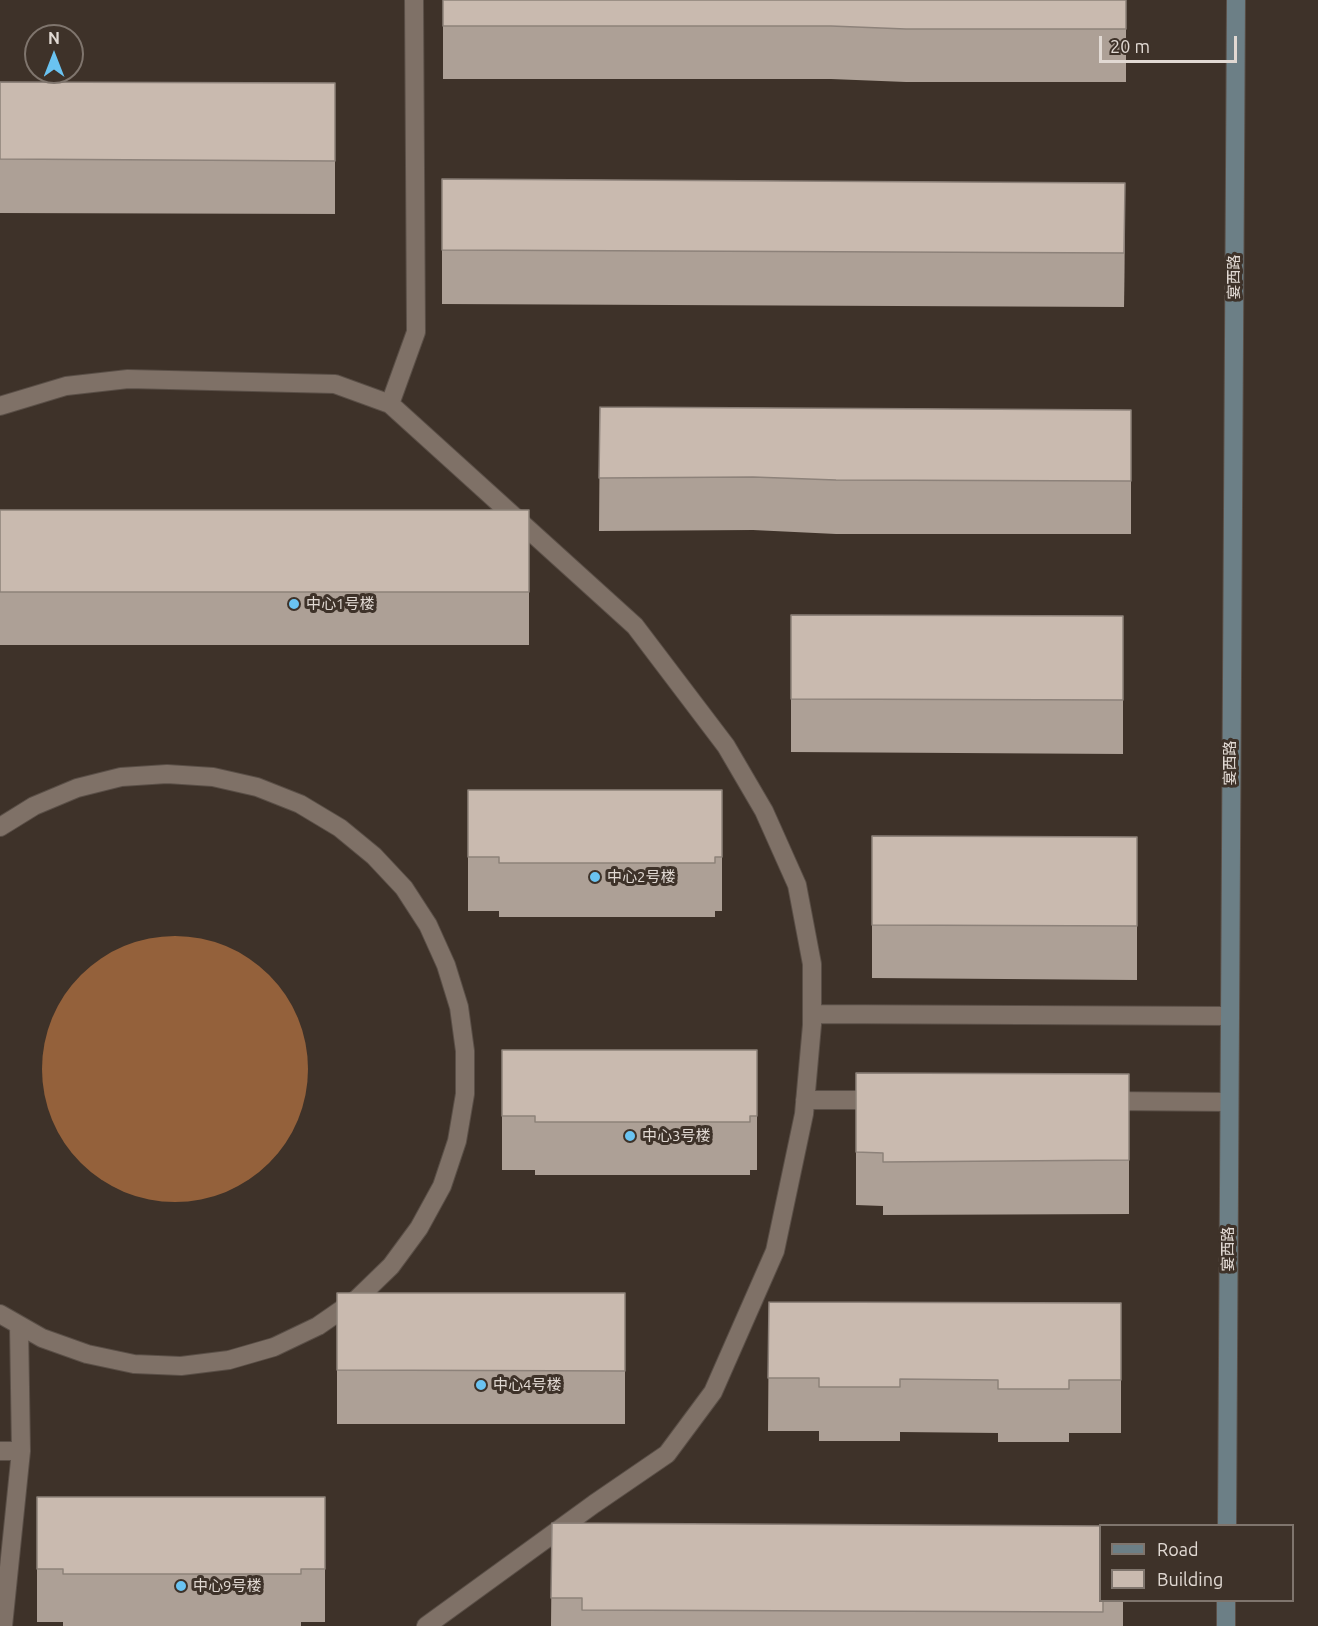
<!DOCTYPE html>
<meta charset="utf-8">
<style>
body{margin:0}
#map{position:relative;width:1318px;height:1626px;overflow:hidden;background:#3e3229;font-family:Ubuntu,sans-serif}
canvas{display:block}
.legend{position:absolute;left:1099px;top:1524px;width:195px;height:78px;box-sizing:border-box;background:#3e3229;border:2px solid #7f756d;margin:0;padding:8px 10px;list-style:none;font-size:18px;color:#e1d9d3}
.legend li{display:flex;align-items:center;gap:12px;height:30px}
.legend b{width:30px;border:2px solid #7f756d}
.north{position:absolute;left:24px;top:24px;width:60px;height:60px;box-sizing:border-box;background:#3e3229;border:2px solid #7f756d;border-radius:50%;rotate:0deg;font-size:16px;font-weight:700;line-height:24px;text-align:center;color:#e1d9d3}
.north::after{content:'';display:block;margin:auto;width:21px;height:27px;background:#6ac3f1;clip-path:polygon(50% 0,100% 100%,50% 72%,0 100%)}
.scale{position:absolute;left:1099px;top:36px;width:138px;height:27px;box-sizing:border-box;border:3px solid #e1d9d3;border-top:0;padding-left:8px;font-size:18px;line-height:21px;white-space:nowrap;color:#e1d9d3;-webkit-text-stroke:4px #3e3229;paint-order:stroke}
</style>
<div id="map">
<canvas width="1318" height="1626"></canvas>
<ul class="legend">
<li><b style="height:8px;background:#6c7f86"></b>Road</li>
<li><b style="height:16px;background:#c9baaf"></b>Building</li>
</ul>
<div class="north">N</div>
<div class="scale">20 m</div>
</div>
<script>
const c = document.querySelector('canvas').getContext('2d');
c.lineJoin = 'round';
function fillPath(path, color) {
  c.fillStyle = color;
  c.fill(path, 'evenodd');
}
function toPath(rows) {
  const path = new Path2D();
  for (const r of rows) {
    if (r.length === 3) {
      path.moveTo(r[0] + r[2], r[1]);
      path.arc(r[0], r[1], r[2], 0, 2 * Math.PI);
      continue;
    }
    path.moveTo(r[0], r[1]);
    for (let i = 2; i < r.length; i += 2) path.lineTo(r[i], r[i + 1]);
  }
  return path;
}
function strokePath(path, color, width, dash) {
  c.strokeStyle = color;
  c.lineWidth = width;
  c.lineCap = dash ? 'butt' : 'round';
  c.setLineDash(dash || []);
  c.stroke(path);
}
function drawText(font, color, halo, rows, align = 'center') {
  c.font = font + ' Ubuntu,"Noto Sans SC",sans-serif';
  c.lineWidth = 6;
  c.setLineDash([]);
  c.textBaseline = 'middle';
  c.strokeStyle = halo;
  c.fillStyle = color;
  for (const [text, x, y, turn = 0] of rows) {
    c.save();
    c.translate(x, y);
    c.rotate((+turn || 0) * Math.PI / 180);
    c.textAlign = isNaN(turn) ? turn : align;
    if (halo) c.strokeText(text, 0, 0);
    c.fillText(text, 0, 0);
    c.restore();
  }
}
const water = toPath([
 [175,1069,133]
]);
const lane = toPath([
 [390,404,416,332,414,0],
 [0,406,66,386,128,379,335,384,390,404,635,626,726,746,764,811,797,885,812,964,812,1025,804,1114,775,1251,713,1392,667,1454,594,1504,426,1626],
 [0,827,34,806,77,788,121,777,167,774,213,777,257,787,300,804,340,828,374,856,404,888,428,925,446,965,459,1007,465,1051,465,1094,457,1141,442,1186,419,1228,391,1266,357,1299,318,1326,274,1347,229,1360,181,1366,134,1364,87,1354,42,1338,0,1314],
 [812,1014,1229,1016],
 [805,1100,878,1100],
 [1107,1101,1229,1102],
 [0,1451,21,1451],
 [3,1626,21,1451,19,1325]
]);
const secondary = toPath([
 [1227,1526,1236,0],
 [1226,1626,1226,1600]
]);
const wall = toPath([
 [443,0,1126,0,1126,82,906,82,831,79,443,79],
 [0,82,335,83,335,214,0,213],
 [442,179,1125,183,1124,307,442,304],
 [600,407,1131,410,1131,534,836,534,753,530,599,531],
 [0,510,529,510,529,645,0,645],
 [791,615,1123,616,1123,754,791,752],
 [468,790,722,790,722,911,715,911,715,917,499,917,499,911,468,911],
 [872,836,1137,837,1137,980,872,978],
 [502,1050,757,1050,757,1170,750,1170,750,1175,535,1175,535,1170,502,1170],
 [856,1073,1129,1074,1129,1214,883,1215,883,1206,856,1205],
 [337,1293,625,1293,625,1424,337,1424],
 [769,1302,1121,1303,1121,1433,1069,1433,1069,1442,998,1442,998,1433,900,1432,900,1441,819,1441,819,1431,768,1431],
 [37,1497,325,1497,325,1622,301,1622,301,1626,63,1626,63,1622,37,1622],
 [552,1523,1101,1600,1123,1600,1123,1626,551,1626]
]);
const shadedWall = toPath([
 [1125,183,1125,236,1124,307,1124,253]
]);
const building = toPath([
 [443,0,1126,0,1126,29,906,29,831,26,443,26,443,0],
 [0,82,335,83,335,161,0,159,0,82],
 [442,179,1125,183,1124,253,442,250,442,179],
 [600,407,1131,410,1131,481,836,480,753,477,599,478,600,407],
 [0,510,529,510,529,592,0,592,0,510],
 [791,615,1123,616,1123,700,791,699,791,615],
 [468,790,722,790,722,857,715,857,715,863,499,863,499,857,468,857,468,790],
 [872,836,1137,837,1137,926,872,925,872,836],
 [502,1050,757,1050,757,1116,750,1116,750,1122,535,1122,535,1116,502,1116,502,1050],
 [856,1073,1129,1074,1129,1160,883,1162,883,1153,856,1152,856,1073],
 [337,1293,625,1293,625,1371,337,1370,337,1293],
 [769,1302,1121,1303,1121,1380,1069,1380,1069,1389,998,1389,998,1380,900,1379,900,1387,819,1387,819,1378,768,1378,769,1302],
 [37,1497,325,1497,325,1569,301,1569,301,1574,63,1574,63,1569,37,1569,37,1497],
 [552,1523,1101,1526,1101,1600,1103,1600,1103,1612,582,1610,582,1598,551,1598,552,1523]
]);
const markers = [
 [294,604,6,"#6ac3f1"],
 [595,877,6,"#6ac3f1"],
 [630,1136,6,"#6ac3f1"],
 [481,1385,6,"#6ac3f1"],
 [181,1586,6,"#6ac3f1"]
];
const streetNames = [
 ["宴西路",1234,277,-90],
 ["宴西路",1230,763,-90],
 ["宴西路",1228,1249,-90]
];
const poiNames = [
 ["中心1号楼",306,604],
 ["中心2号楼",607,877],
 ["中心3号楼",642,1136],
 ["中心4号楼",493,1385],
 ["中心9号楼",193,1586]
];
fillPath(water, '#94613b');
strokePath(lane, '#5a4f47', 20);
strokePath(secondary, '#5a4f47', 20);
strokePath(lane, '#7f7167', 18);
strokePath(secondary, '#6c7f86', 18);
fillPath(wall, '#ada096');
fillPath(shadedWall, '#8d827a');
fillPath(building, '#c9baaf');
strokePath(building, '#8d827a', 1.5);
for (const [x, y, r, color] of markers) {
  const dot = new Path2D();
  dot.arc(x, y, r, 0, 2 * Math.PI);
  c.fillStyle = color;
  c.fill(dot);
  strokePath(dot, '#3e3229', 2);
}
drawText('15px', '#e1d9d3', '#3e3229', streetNames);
drawText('15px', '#e1d9d3', '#3e3229', poiNames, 'left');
</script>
